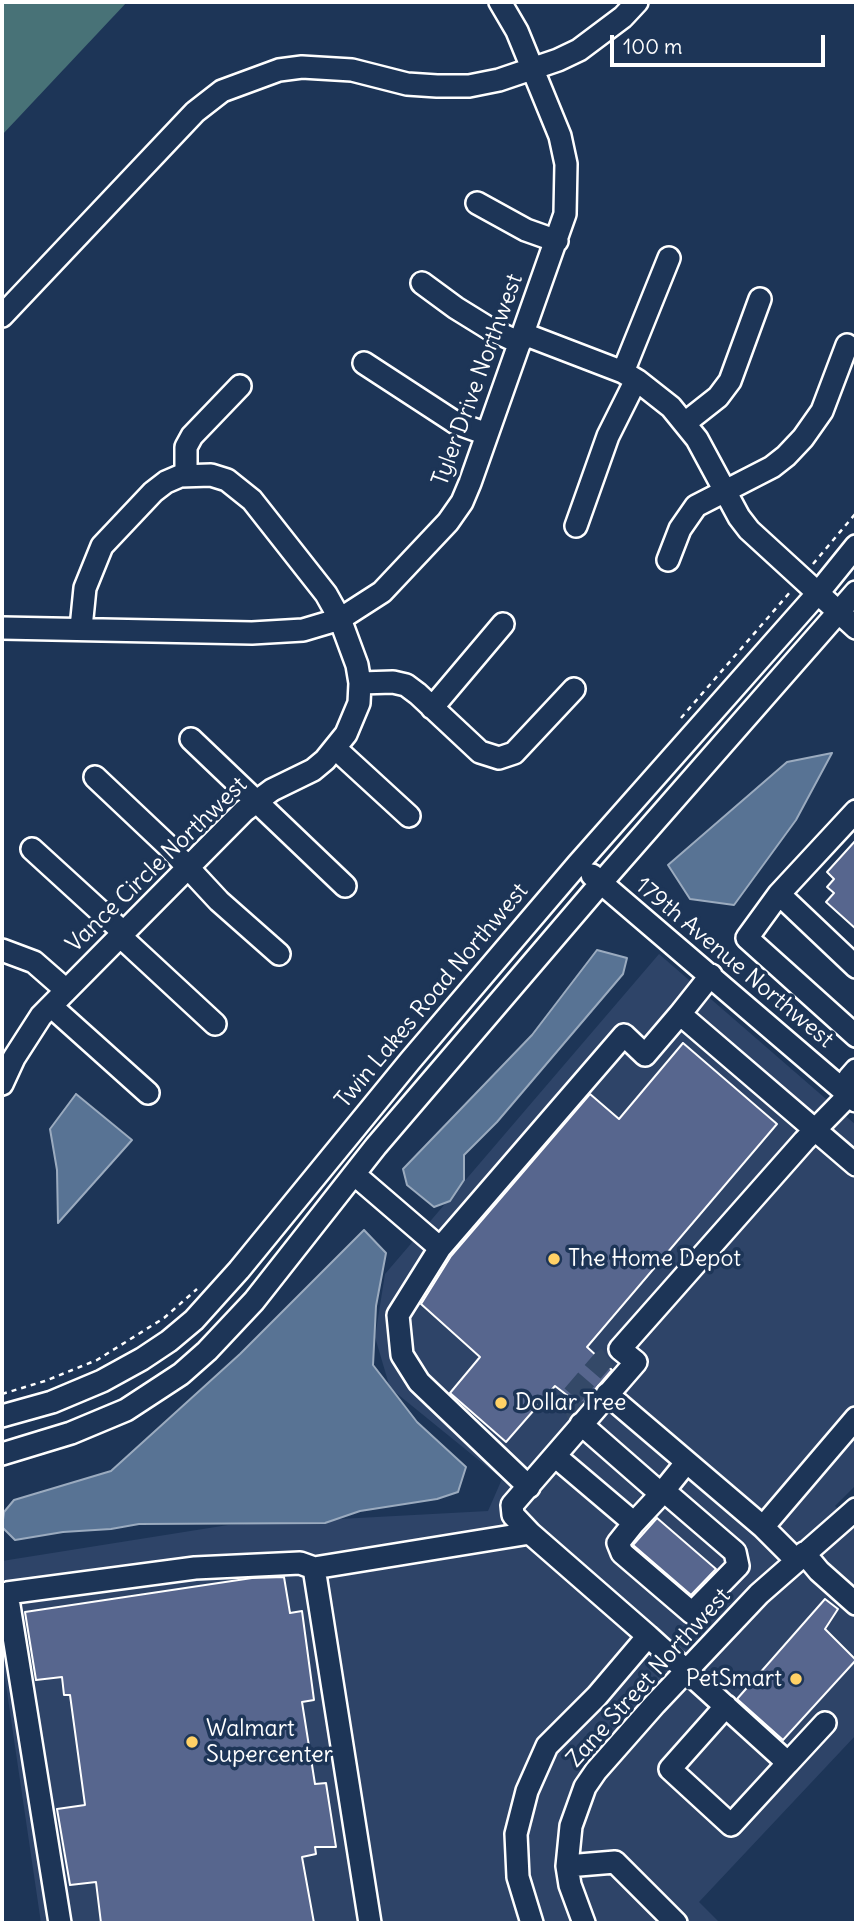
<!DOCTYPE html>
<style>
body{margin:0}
#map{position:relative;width:858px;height:1925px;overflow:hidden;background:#1d3557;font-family:Delius,sans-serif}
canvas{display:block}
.frame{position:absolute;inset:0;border:4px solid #fff;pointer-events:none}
.scale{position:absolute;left:610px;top:35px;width:215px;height:32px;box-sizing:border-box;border:4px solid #fff;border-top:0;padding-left:9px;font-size:21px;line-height:24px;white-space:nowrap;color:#fff;-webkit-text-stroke:5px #1d3557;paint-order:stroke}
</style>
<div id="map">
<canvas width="858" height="1925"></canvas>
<div class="frame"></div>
<div class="scale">100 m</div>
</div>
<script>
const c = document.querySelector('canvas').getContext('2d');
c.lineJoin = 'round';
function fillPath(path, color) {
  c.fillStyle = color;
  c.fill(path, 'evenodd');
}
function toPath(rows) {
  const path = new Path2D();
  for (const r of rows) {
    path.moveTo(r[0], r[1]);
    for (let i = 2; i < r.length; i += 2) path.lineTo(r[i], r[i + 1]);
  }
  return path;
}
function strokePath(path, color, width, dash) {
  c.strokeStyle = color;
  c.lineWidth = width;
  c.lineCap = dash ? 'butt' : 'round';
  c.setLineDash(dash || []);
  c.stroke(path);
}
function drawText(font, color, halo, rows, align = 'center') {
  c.font = font + ' Delius,sans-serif';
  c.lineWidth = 7;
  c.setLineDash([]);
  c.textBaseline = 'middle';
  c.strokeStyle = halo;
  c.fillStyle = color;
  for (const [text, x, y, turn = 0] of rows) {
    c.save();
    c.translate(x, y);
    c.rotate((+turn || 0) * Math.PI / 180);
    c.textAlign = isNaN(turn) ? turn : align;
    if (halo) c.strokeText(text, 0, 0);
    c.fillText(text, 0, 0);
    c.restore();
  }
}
const built = toPath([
 [659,954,856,1125,856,1485,835,1506,856,1527,856,1735,699,1902,720,1923,41,1923,2,1658,2,1561,228,1525,488,1511,502,1479,390,1388,375,1337,385,1274]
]);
const green = toPath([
 [2,2,127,2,2,135]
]);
const water = toPath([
 [832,753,796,820,734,905,690,899,668,865,787,762,832,753],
 [597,950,627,958,623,974,497,1122,464,1155,464,1180,450,1201,434,1207,407,1185,403,1169,532,1035,597,950],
 [76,1094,132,1140,58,1223,57,1170,50,1129,76,1094],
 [364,1230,386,1253,376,1306,373,1365,417,1422,466,1467,458,1492,437,1499,360,1511,325,1523,139,1524,111,1529,63,1532,15,1540,2,1527,4,1512,14,1500,111,1471,240,1354,364,1230]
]);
const building = toPath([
 [856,840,856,929,826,902,834,893,827,887,834,879,827,872,856,840],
 [683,1043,777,1124,587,1347,612,1370,581,1406,555,1386,506,1442,450,1393,480,1357,421,1304,451,1256,590,1094,619,1119,683,1043],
 [657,1518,716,1569,691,1595,633,1545,657,1518],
 [284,1577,290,1613,302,1611,314,1700,302,1702,315,1784,326,1783,336,1847,315,1847,316,1854,302,1857,314,1923,101,1923,96,1882,70,1885,57,1809,85,1805,70,1695,64,1695,62,1677,36,1680,25,1612,252,1578,284,1577],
 [825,1599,838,1609,825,1629,856,1660,783,1740,737,1699,825,1599]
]);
const minorTunnel = toPath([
 [581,1424,571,1397,602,1361,620,1349]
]);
const path = toPath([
 [813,564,856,513],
 [681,718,791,591],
 [2,1394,45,1381,97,1360,164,1318,197,1289]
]);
const minor = toPath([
 [477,203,526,230,557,241],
 [422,283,456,308,490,329,520,343],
 [2,316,195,112,222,91,279,70,302,67,352,70,407,84,437,86,469,86,499,80,558,60,579,50,623,17,637,2],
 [524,334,623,372,638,381,671,407,697,439,739,517,749,530,856,628],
 [364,363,456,423,487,434],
 [623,372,669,258],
 [685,423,718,397,730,381,760,299],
 [186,475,186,447,192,436,240,386],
 [576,526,608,436,636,380],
 [668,560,680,529,696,506,772,467,786,456,803,438,822,411,847,345],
 [2,628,252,633,303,630,340,619,382,592,448,522,462,502,470,483,565,214,566,164,560,136,517,31,500,2],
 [360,683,393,682,406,685,418,694,480,752,499,758,514,753,574,689],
 [432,708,503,624],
 [191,739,345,886],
 [336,749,409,816],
 [95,777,167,845,219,901,279,954],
 [32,849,124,933],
 [592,875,856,1101],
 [779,894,856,811],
 [120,936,215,1024],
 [2,950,34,962,66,990],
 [856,967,779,894,747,938,856,1036],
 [51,1006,148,1093],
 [680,1014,711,975],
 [2,1084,14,1058,41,1016,244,811,272,790,313,770,325,760,346,734,359,703,360,683,357,665,340,619,326,594,252,500,227,480,211,475,180,476,166,482,153,492,102,546,85,588,81,628],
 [849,1095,849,1078,856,1070],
 [354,1174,440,1248],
 [607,1394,763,1527,796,1560],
 [2,1416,52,1402,102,1381,142,1359,169,1341,194,1320,239,1270,410,1061,578,864,818,593,856,546],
 [581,1424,661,1494,686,1463],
 [2,1454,71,1433,126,1410,181,1374,207,1351,254,1301,376,1146,601,883,856,592],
 [555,1456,634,1523,661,1494],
 [529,1487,419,1382,402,1355,398,1315,440,1248,624,1035,645,1055,680,1014,856,1165],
 [634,1523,618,1543,622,1553,692,1613,738,1566,735,1552,663,1490],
 [763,1527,856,1418],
 [530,1533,648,1636,597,1696,547,1746,527,1791,516,1834,518,1877,532,1923],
 [804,1553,819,1571,856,1604],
 [314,1568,370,1923],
 [648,1636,788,1763,731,1825,670,1769,726,1706],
 [788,1763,825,1723],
 [567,1866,615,1862,676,1923],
 [60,1923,7,1593,195,1568,300,1563,314,1568,530,1533,513,1515,512,1505,636,1362,620,1349,804,1141,849,1095,856,1094],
 [584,1923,570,1885,567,1866,571,1826,585,1787,596,1771,655,1704,759,1594,856,1509]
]);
const markers = [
 [554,1259,7,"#ffd166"],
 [501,1403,7,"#ffd166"],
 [796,1679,7,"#ffd166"],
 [192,1742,7,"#ffd166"]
];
const streetNames = [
 ["Tyler Drive Northwest",478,380,-70],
 ["Vance Circle Northwest",157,865,-44],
 ["179th Avenue Northwest",734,963,40],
 ["Twin Lakes Road Northwest",432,996,-50],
 ["Zane Street Northwest",649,1678,-48]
];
const poiNames = [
 ["The Home Depot",568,1259],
 ["Dollar Tree",515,1403],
 ["PetSmart",782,1679,"right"],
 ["Walmart",206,1729],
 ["Supercenter",206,1755]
];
fillPath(built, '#2e4468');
fillPath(green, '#487277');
fillPath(water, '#587394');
strokePath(water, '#9babbf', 2);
fillPath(building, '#57668e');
strokePath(building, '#fff', 2);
strokePath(minorTunnel, '#344968', 21, [21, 10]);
strokePath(minor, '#fff', 26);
strokePath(path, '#fff', 2.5, [5, 5]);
strokePath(minor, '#1d3557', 21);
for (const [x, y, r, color] of markers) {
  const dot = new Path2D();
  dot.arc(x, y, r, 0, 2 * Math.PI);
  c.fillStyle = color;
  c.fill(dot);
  strokePath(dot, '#1d3557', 2.5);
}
drawText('23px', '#fff', '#1d3557', streetNames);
drawText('23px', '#fff', '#1d3557', poiNames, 'left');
</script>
